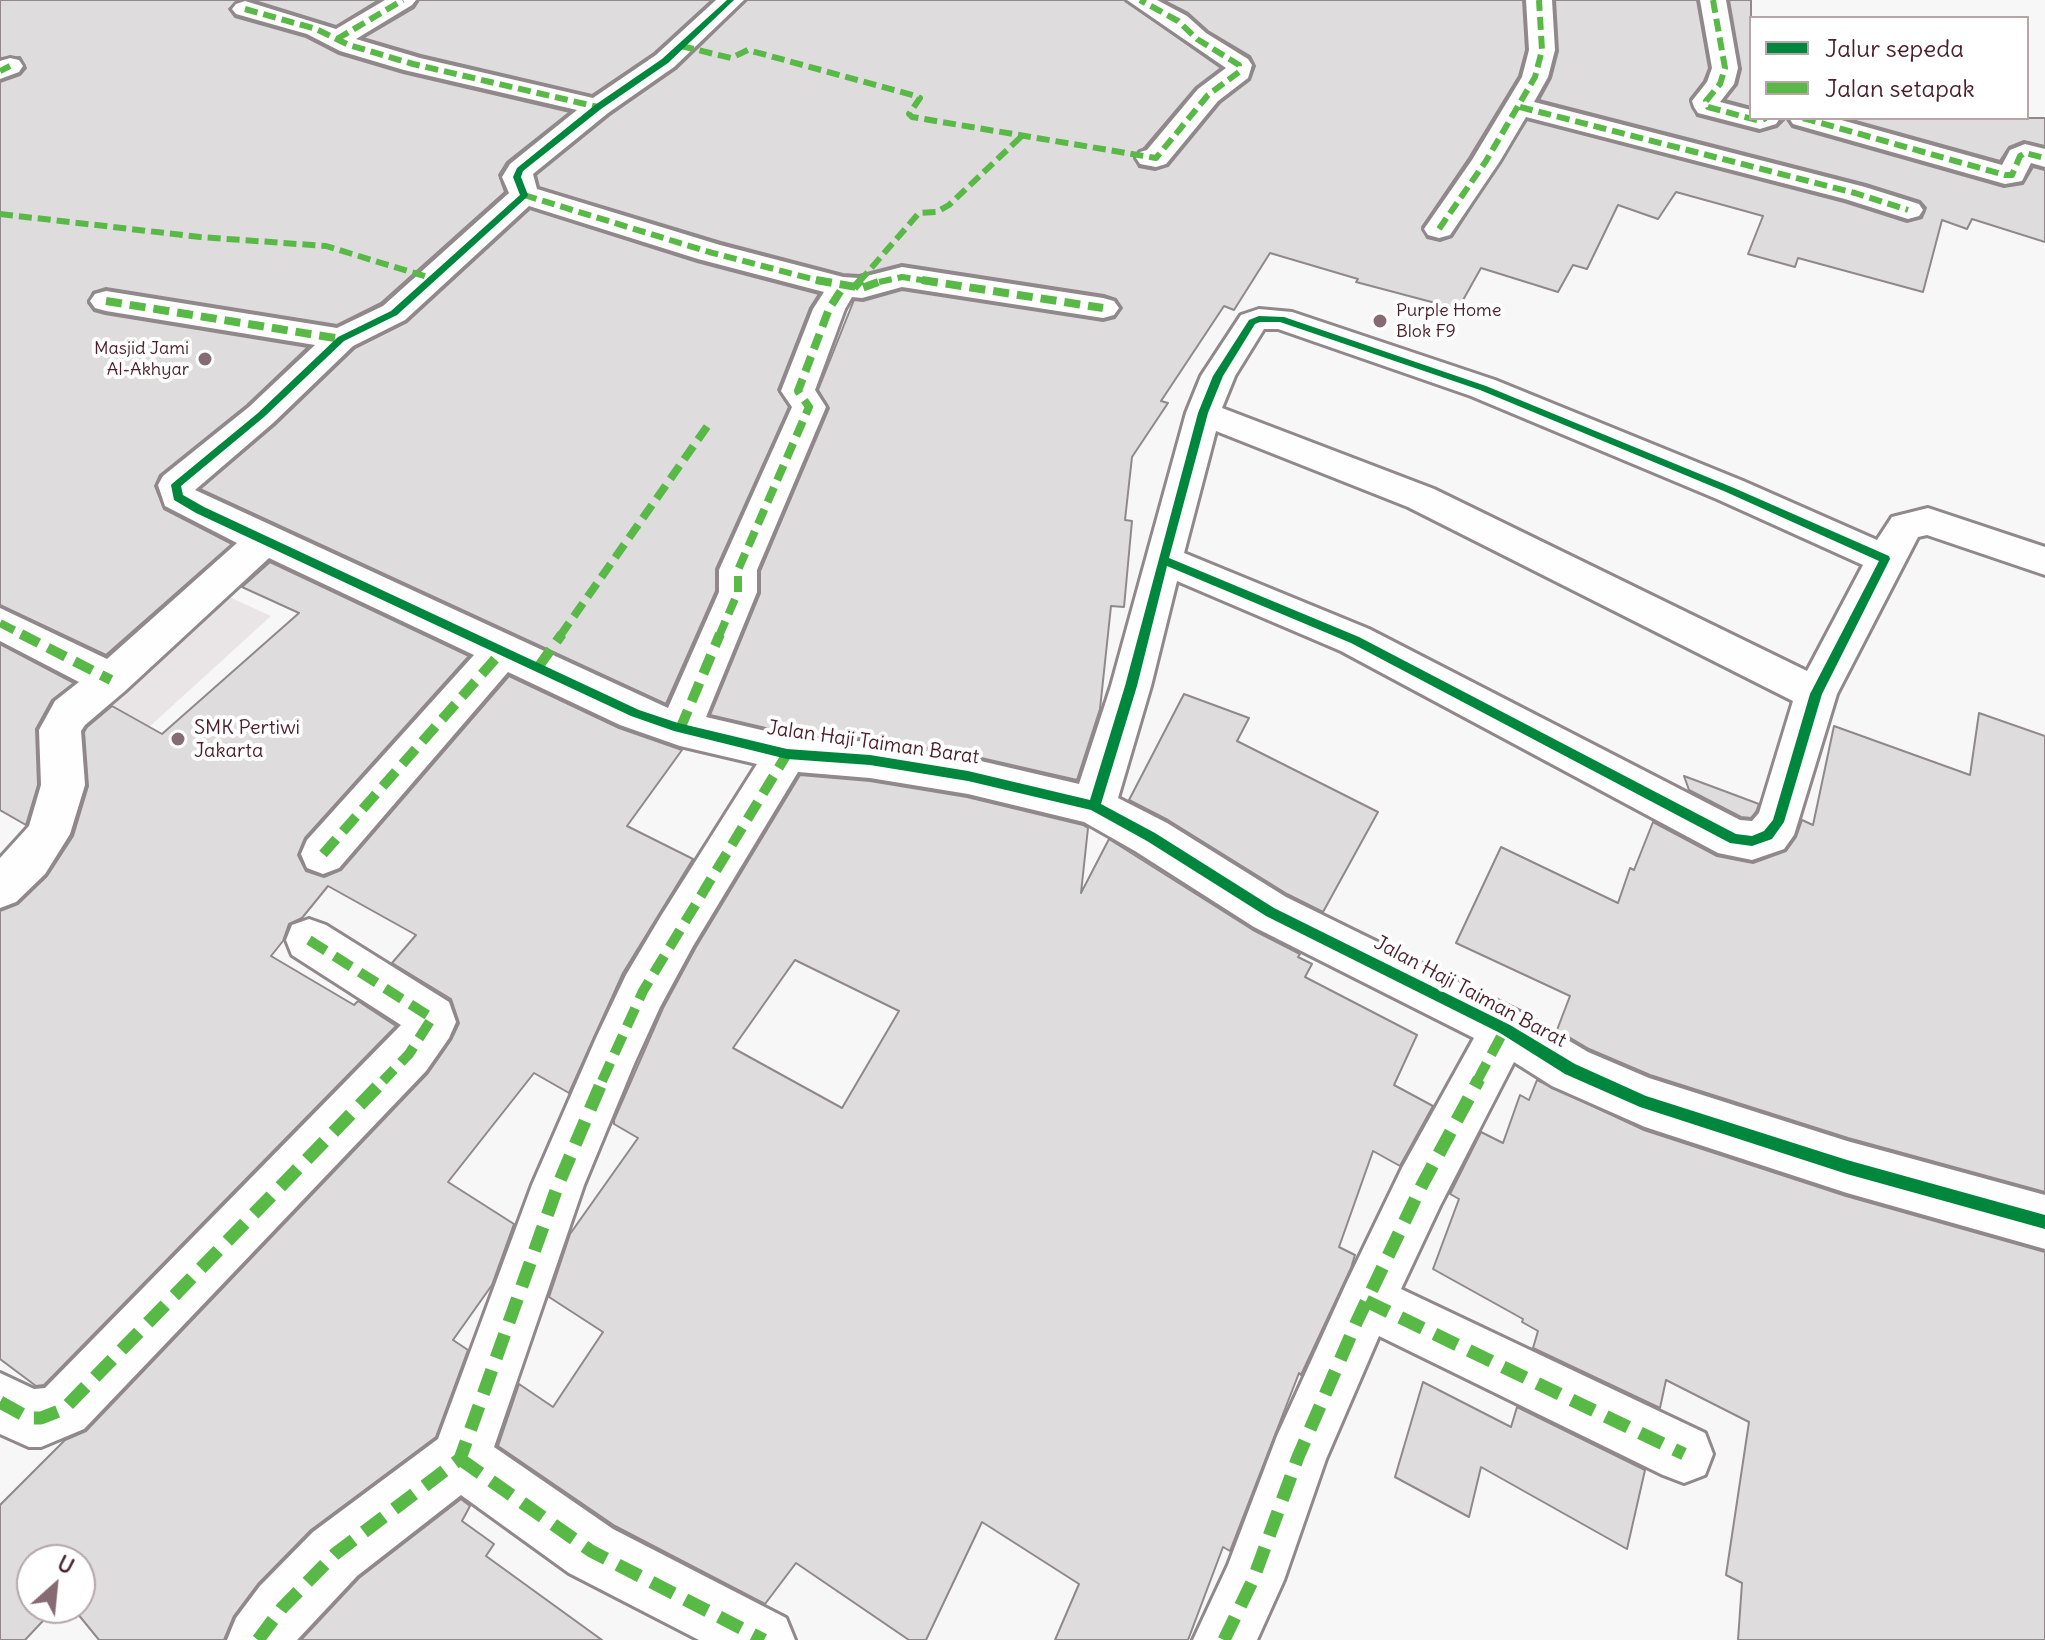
<!DOCTYPE html>
<style>
body{margin:0}
#map{position:relative;width:2045px;height:1640px;overflow:hidden;background:#f7f7f7;font-family:Delius,sans-serif}
canvas{display:block}
.legend{position:absolute;left:1749px;top:16px;width:280px;height:104px;box-sizing:border-box;background:#fff;border:2px solid #b7a5aa;margin:0;padding:10px 14px;list-style:none;font-size:24px;color:#4a1f2b}
.legend li{display:flex;align-items:center;gap:16px;height:40px}
.legend b{width:40px;border:2px solid #b7a5aa}
.north{position:absolute;left:16px;top:1544px;width:80px;height:80px;box-sizing:border-box;background:#fff;border:2px solid #b7a5aa;border-radius:50%;rotate:27deg;font-size:22px;font-weight:700;line-height:32px;text-align:center;color:#4a1f2b}
.north::after{content:'';display:block;margin:auto;width:28px;height:36px;background:#876b72;clip-path:polygon(50% 0,100% 100%,50% 72%,0 100%)}
</style>
<div id="map">
<canvas width="2045" height="1640"></canvas>
<ul class="legend">
<li><b style="height:10px;background:#00873e"></b>Jalur sepeda</li>
<li><b style="height:10px;background:#58b947"></b>Jalan setapak</li>
</ul>
<div class="north">U</div>
</div>
<script>
const c = document.querySelector('canvas').getContext('2d');
c.lineJoin = 'round';
function fillPath(path, color) {
  c.fillStyle = color;
  c.fill(path, 'evenodd');
}
function toPath(rows) {
  const path = new Path2D();
  for (const r of rows) {
    path.moveTo(r[0], r[1]);
    for (let i = 2; i < r.length; i += 2) path.lineTo(r[i], r[i + 1]);
  }
  return path;
}
function strokePath(path, color, width, dash) {
  c.strokeStyle = color;
  c.lineWidth = width;
  c.lineCap = dash ? 'butt' : 'round';
  c.setLineDash(dash || []);
  c.stroke(path);
}
function drawText(font, color, halo, rows, align = 'center') {
  c.font = font + ' Delius,sans-serif';
  c.lineWidth = 8;
  c.setLineDash([]);
  c.textBaseline = 'middle';
  c.strokeStyle = halo;
  c.fillStyle = color;
  for (const [text, x, y, turn = 0] of rows) {
    c.save();
    c.translate(x, y);
    c.rotate((+turn || 0) * Math.PI / 180);
    c.textAlign = isNaN(turn) ? turn : align;
    if (halo) c.strokeText(text, 0, 0);
    c.fillText(text, 0, 0);
    c.restore();
  }
}
const green = toPath([
 [225,595,271,616,137,738,90,715]
]);
const building = toPath([
 [0,0,239,0,229,9,235,17,306,37,339,54,403,73,570,112,507,162,499,175,505,192,381,303,337,325,106,288,93,292,88,303,94,311,105,314,308,347,247,405,160,475,155,486,164,509,232,544,106,655,0,605,0,82,20,75,26,68,20,57,0,58,0,0],
 [252,0,379,0,336,26,252,0],
 [419,0,712,0,654,53,592,95,421,55,363,38,414,8,419,0],
 [747,0,1124,0,1221,68,1196,87,1145,147,1134,156,1139,167,1155,170,1168,166,1220,103,1250,80,1255,66,1250,56,1208,31,1188,13,1163,0,1523,0,1526,50,1519,76,1469,158,1422,227,1427,238,1440,241,1452,237,1527,120,1844,202,1907,222,1922,218,1926,208,1920,201,1866,184,1539,100,1551,78,1558,51,1555,0,1697,0,1709,68,1704,81,1690,99,1697,116,1759,132,1777,127,1786,118,1792,127,2004,187,2023,184,2033,167,2045,170,2045,242,1972,219,1967,229,1942,220,1923,292,1798,258,1795,267,1748,254,1763,216,1676,192,1658,219,1618,205,1587,269,1573,265,1558,292,1481,268,1458,309,1356,282,1358,279,1270,253,1234,310,1224,306,1161,401,1168,403,1132,457,1125,520,1132,521,1124,607,1111,606,1100,709,1077,780,968,755,870,739,787,733,710,715,760,593,760,571,829,408,818,390,854,300,863,301,902,290,1103,321,1115,318,1122,308,1116,299,1104,295,902,264,859,275,843,274,721,242,539,187,536,175,610,115,676,69,747,0],
 [1729,0,1751,0,1751,107,1725,100,1737,85,1741,69,1729,0],
 [1845,118,2045,118,2045,146,2024,141,2009,147,2000,161,1845,118],
 [530,209,697,262,819,294,810,308,778,390,789,407,716,569,716,591,666,704,200,489,275,425,355,348,407,322,530,209],
 [270,562,469,656,305,838,298,855,306,871,324,877,341,870,509,676,619,728,682,750,627,826,693,859,623,973,569,1093,534,1073,448,1182,514,1224,492,1285,453,1340,468,1350,436,1437,311,1530,258,1584,234,1616,224,1640,99,1640,73,1608,80,1608,80,1560,32,1560,32,1608,55,1608,25,1640,0,1640,0,1505,65,1440,86,1431,428,1073,451,1040,459,1023,451,999,392,963,416,935,328,886,302,918,289,924,283,941,271,956,354,1005,358,1001,396,1026,44,1385,36,1386,0,1359,0,911,18,904,47,876,73,836,88,786,84,732,87,727,112,706,162,734,299,613,242,587,270,562],
 [0,644,74,683,52,700,36,729,38,785,26,825,0,810,0,644],
 [1184,694,1249,718,1237,741,1378,812,1323,912,1287,894,1168,820,1129,800,1184,694],
 [1979,713,2045,736,2045,1192,1848,1138,1650,1075,1589,1049,1557,1030,1570,996,1456,943,1501,847,1618,903,1630,868,1634,870,1653,822,1717,856,1753,863,1786,851,1796,837,1802,820,1813,825,1834,726,1970,775,1979,713],
 [800,775,870,781,967,797,1083,825,1088,828,1081,893,1109,839,1253,930,1300,954,1298,957,1312,964,1305,977,1417,1035,1394,1085,1433,1106,1400,1166,1373,1151,1339,1247,1355,1255,1351,1268,1301,1375,1299,1373,1230,1551,1223,1547,1188,1640,1055,1640,1079,1584,982,1522,926,1640,909,1640,796,1563,765,1604,615,1526,498,1446,519,1384,553,1407,603,1332,549,1297,570,1234,638,1138,614,1124,614,1120,663,1008,696,947,800,775],
 [795,960,899,1011,842,1108,733,1048,795,960],
 [1684,776,1759,804,1756,812,1751,818,1741,817,1689,790,1684,776],
 [1537,1080,1644,1130,1846,1196,2045,1252,2045,1640,1738,1640,1742,1583,1726,1575,1749,1422,1666,1380,1660,1408,1533,1348,1538,1331,1522,1322,1523,1319,1433,1269,1459,1199,1450,1194,1481,1132,1503,1143,1520,1095,1529,1100,1537,1080],
 [1423,1382,1511,1427,1517,1407,1645,1470,1627,1549,1481,1467,1469,1517,1395,1477,1423,1382],
 [461,1499,470,1506,462,1521,494,1544,486,1556,602,1640,301,1640,359,1578,461,1499]
]);
const minor = toPath([
 [385,0,416,0,412,5,356,39,420,58,593,98,656,55,716,0,744,0,674,67,608,113,533,174,537,189,720,245,843,277,859,278,902,267,1103,298,1114,301,1119,308,1114,315,1103,318,902,287,862,298,852,297,845,309,815,390,826,407,757,570,757,592,706,717,787,736,870,742,968,758,1079,784,1111,686,1186,413,1201,376,1241,315,1259,309,1292,312,1495,380,1743,481,1877,540,1892,517,1928,508,2045,547,2045,575,1927,535,1918,537,1837,694,1794,835,1784,849,1752,860,1718,853,1341,651,1177,581,1151,686,1118,798,1167,823,1286,897,1522,1013,1588,1052,1649,1078,1847,1141,2045,1195,2045,1249,1847,1193,1645,1127,1552,1086,1514,1062,1440,1206,1401,1289,1705,1433,1713,1454,1705,1475,1684,1483,1663,1475,1379,1336,1326,1459,1284,1580,1257,1640,1193,1640,1228,1565,1277,1436,1347,1282,1402,1168,1474,1038,1254,927,1135,851,1084,822,968,794,870,778,798,772,693,946,660,1007,634,1064,584,1185,494,1447,613,1529,786,1618,795,1640,699,1640,569,1573,461,1495,357,1576,297,1640,227,1640,236,1618,260,1586,313,1532,438,1439,532,1185,596,1038,626,975,661,916,757,764,680,746,620,725,508,672,339,868,323,874,307,868,301,854,307,840,474,655,269,558,125,691,85,725,81,731,85,785,70,834,45,874,16,902,0,908,0,858,29,826,41,785,39,730,55,701,79,682,0,641,0,608,107,659,237,543,165,506,158,485,163,476,249,407,315,345,106,311,95,308,90,301,95,294,106,291,337,328,383,306,509,193,502,177,510,164,577,110,404,70,340,51,307,34,236,14,232,9,236,4,245,1,336,29,385,0],
 [529,206,698,259,824,292,813,309,781,391,792,407,719,570,719,592,668,708,195,490,273,423,353,346,405,320,529,206],
 [1264,329,1278,329,1471,396,1717,499,1863,565,1807,671,1434,489,1222,408,1235,376,1264,329],
 [1216,431,1408,507,1793,701,1759,813,1752,821,1740,820,1369,629,1184,553,1216,431],
 [1127,0,1157,0,1187,16,1206,33,1248,59,1252,65,1248,78,1218,101,1166,164,1156,167,1140,164,1136,158,1140,152,1147,150,1198,89,1226,68,1127,0],
 [1526,0,1552,0,1555,50,1548,77,1534,102,1865,187,1919,204,1923,210,1919,216,1908,219,1845,199,1526,117,1500,161,1450,235,1439,238,1428,235,1424,229,1472,160,1522,77,1529,50,1526,0],
 [1700,0,1726,0,1738,68,1734,84,1720,102,1751,110,1751,118,1780,118,1776,124,1760,129,1698,113,1694,107,1692,101,1707,82,1712,68,1700,0],
 [10,58,19,60,23,66,19,72,0,79,0,61,10,58],
 [1789,118,1834,118,2002,165,2010,150,2025,144,2045,149,2045,167,2031,163,2022,181,2005,184,1793,124,1789,118],
 [309,919,326,925,449,1002,456,1022,449,1038,426,1071,84,1429,41,1447,29,1447,0,1434,0,1373,34,1389,45,1388,401,1025,292,955,286,940,292,925,309,919]
]);
const quietFar3 = toPath([
 [1713,0,1725,68,1720,84,1706,101,1708,107,1760,121,1766,118],
 [245,9,316,29,349,45,413,64,598,107],
 [337,39,403,0],
 [681,46,731,58,748,50,916,96,920,98,909,114,912,117,1156,158,1208,95,1239,72,1239,65,1197,39,1178,21,1140,0],
 [0,71,10,66],
 [1520,107,1855,193,1908,210],
 [1803,118,2005,175,2012,175,2020,156,2025,153,2045,158],
 [524,195,709,252,824,282],
 [0,214,200,237,326,246,434,279],
 [1439,229,1486,161,1535,77,1542,50,1539,0],
 [859,282,919,213,937,212,949,205,1024,134],
 [879,282,902,277,935,282]
]);
const quietFar2 = toPath([
 [816,280,862,288,884,280],
 [922,280,1103,308],
 [854,288,861,280],
 [106,301,341,339],
 [0,623,25,636],
 [560,636,711,421],
 [719,636,738,592,738,570,809,407,798,391,829,309,843,287]
]);
const quietFar1 = toPath([
 [21,634,111,680],
 [539,666,562,634],
 [680,729,720,634],
 [323,854,504,649],
 [309,940,432,1018,409,1054,383,1081],
 [602,1081,643,991,787,754],
 [1477,1081,1505,1029]
]);
const quiet = toPath([
 [1366,1301,1684,1454],
 [0,1402,29,1418,41,1418,64,1409,385,1079],
 [460,1459,591,1551,764,1640],
 [258,1640,282,1608,335,1554,460,1459,558,1185,603,1079],
 [1224,1640,1253,1580,1298,1457,1357,1321,1421,1187,1479,1079]
]);
const cycleway = toPath([
 [727,0,734,0,668,63,601,109,523,171,521,177,528,195,527,197,397,315,344,341,264,417,181,486,183,495,204,507,639,710,678,723,787,749,870,755,968,771,1090,800,1125,686,1198,413,1213,376,1249,320,1259,316,1284,317,1486,386,1734,488,1889,556,1890,559,1822,694,1784,822,1772,839,1752,846,1730,843,1351,643,1167,566,1137,686,1101,804,1155,833,1274,908,1510,1025,1575,1064,1646,1096,1847,1160,2045,1215,2045,1229,1847,1174,1640,1107,1565,1074,1500,1033,1266,916,1147,841,1091,810,968,781,870,765,787,759,674,731,631,716,196,513,174,500,171,485,173,483,258,413,338,337,391,311,520,195,513,177,517,168,595,105,662,59,727,0],
 [1260,322,1280,322,1480,390,1726,492,1879,561,1810,694,1773,820,1764,831,1752,836,1736,834,1359,637,1169,558,1208,413,1223,376,1255,324,1260,322]
]);
const markers = [
 [1380,321,8,"#876b72"],
 [205,359,8,"#876b72"],
 [178,739,8,"#876b72"]
];
const farPoinames = [
 ["Purple Home",1396,311],
 ["Blok F9",1396,332],
 ["Masjid Jami",189,349,"right"],
 ["Al-Akhyar",189,370,"right"]
];
const poiNames = [
 ["SMK Pertiwi",194,728],
 ["Jakarta",194,751]
];
const streetNames = [
 ["Jalan Haji Taiman Barat",873,743,8],
 ["Jalan Haji Taiman Barat",1470,992,28]
];
fillPath(green, '#e9e5e6');
fillPath(building, '#dedcdc');
strokePath(building, '#90888a', 2);
strokePath(minor, '#90888a', 6);
fillPath(minor, '#fefefe');
strokePath(quietFar3, '#58b947', 6, [13, 6]);
strokePath(quietFar2, '#58b947', 8, [16, 8]);
strokePath(quietFar1, '#58b947', 10, [20, 10]);
strokePath(quiet, '#58b947', 13, [25, 13]);
fillPath(cycleway, '#00873e');
for (const [x, y, r, color] of markers) {
  const dot = new Path2D();
  dot.arc(x, y, r, 0, 2 * Math.PI);
  c.fillStyle = color;
  c.fill(dot);
  strokePath(dot, '#fff', 3);
}
drawText('18px', '#4a1f2b', '#fff', farPoinames, 'left');
drawText('20px', '#4a1f2b', '#fff', poiNames, 'left');
drawText('20px', '#4a1f2b', '#fff', streetNames);
</script>
